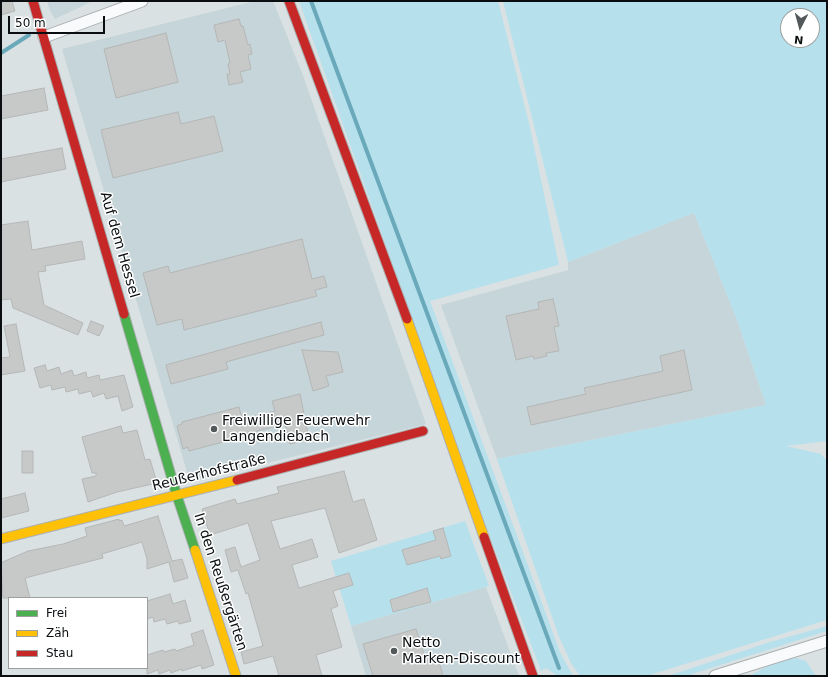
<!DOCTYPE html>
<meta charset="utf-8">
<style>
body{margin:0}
#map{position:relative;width:828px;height:677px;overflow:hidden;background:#dae1e3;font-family:"DejaVu Sans",sans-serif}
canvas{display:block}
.frame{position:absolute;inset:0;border:2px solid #0a0e10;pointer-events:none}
.legend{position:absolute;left:8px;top:597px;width:140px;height:72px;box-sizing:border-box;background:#fff;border:1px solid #9d9f9f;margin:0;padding:5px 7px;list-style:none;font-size:12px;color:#0a0e10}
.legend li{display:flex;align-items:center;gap:8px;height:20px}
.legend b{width:20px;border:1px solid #9d9f9f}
.north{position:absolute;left:780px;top:8px;width:40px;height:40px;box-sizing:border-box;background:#fff;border:1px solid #9d9f9f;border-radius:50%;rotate:186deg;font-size:11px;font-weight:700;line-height:16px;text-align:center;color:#0a0e10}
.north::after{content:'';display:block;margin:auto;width:14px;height:18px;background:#53585a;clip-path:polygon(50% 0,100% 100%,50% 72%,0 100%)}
.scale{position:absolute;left:8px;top:16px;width:97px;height:18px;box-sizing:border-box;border:2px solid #0a0e10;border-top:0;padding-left:5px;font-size:12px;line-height:14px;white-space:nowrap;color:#0a0e10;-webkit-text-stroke:3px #fff;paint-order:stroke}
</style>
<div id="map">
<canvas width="828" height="677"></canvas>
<div class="frame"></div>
<ul class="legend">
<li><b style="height:5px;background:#4caf50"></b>Frei</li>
<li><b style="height:5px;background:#ffc107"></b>Zäh</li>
<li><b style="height:5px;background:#c62828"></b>Stau</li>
</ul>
<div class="north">N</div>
<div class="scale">50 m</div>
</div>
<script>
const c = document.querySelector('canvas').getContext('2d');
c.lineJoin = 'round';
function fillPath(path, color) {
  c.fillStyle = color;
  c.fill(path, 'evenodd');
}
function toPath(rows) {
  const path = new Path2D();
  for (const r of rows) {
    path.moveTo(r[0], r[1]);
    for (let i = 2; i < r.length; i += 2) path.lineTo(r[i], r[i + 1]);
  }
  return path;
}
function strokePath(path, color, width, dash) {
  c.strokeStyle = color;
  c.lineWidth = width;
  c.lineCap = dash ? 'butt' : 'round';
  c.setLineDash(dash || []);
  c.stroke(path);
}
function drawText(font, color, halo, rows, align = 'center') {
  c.font = font + ' "DejaVu Sans",sans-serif';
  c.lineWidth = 3;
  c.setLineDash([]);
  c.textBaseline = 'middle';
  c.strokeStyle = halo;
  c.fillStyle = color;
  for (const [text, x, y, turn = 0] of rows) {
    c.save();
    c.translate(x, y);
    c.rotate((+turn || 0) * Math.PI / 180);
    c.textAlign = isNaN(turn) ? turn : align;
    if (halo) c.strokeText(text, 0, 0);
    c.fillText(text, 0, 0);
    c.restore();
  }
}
const built = toPath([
 [47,1,93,1,55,19,50,11],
 [255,1,273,1,302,73,426,424,190,482,62,49],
 [694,213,737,320,766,405,497,459,441,305,568,270,568,262],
 [486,587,519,676,366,676,351,626]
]);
const green = toPath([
 [299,1,498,1,529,123,559,265,430,301,560,652,573,676,558,676,546,668,541,671,484,521],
 [503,1,827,1,827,441,786,446,821,454,827,461,827,620,646,676,580,676,571,663,559,637,497,459,766,405,737,320,694,213,568,262],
 [788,16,812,16,812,40,788,40],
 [465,521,489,586,351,626,331,561],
 [827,626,827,631,686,676,668,676,770,642],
 [796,658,806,661,816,676,750,676,762,669,783,660]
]);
const stream = toPath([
 [311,1,559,668],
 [1,53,29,35]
]);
const building = toPath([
 [1,1,12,1,15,11,1,15,1,1],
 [239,19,241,26,243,26,248,45,250,44,252,54,248,55,251,69,240,72,243,82,229,85,227,74,230,74,228,64,230,63,225,40,218,42,214,25,239,19],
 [166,33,178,82,116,98,104,49,166,33],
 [44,88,48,110,1,119,1,96,44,88],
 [178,112,181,124,214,116,223,151,113,178,101,130,178,112],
 [62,148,66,169,1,182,1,159,62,148],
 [28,221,32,250,82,241,85,259,45,266,46,271,38,272,44,305,83,323,78,335,13,308,11,299,1,300,1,225,28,221],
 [302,239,312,279,324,276,327,287,315,290,317,296,184,330,182,319,157,325,143,273,168,266,170,273,302,239],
 [553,299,559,326,554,327,559,351,546,353,547,356,534,359,533,356,516,360,506,316,539,309,538,302,553,299],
 [91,321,104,326,99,336,87,331,91,321],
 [321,322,324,335,226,362,228,369,171,384,166,365,321,322],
 [16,324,25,371,1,375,1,358,10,357,4,326,16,324],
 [302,350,338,352,343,372,326,376,329,386,313,391,302,350],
 [684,350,692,390,531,425,527,407,586,394,584,388,663,371,660,356,684,350],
 [45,365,47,371,59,367,61,374,72,370,74,376,86,372,87,378,99,375,100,380,124,375,133,407,122,411,118,396,106,399,104,393,93,397,91,391,79,394,78,389,66,392,65,387,52,390,51,385,40,388,34,368,45,365],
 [300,394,309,439,290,444,285,424,246,434,246,436,189,451,188,447,183,449,177,426,182,424,182,422,239,407,242,419,275,411,272,401,300,394],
 [121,426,123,433,137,430,145,460,150,459,157,483,117,492,88,502,82,479,96,476,96,473,92,473,82,437,121,426],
 [22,451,33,451,33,473,22,473,22,451],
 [344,471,353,502,364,499,377,540,339,553,325,508,271,521,280,549,312,539,318,557,292,565,299,588,349,573,353,585,333,591,338,606,331,609,342,647,316,655,322,676,279,676,273,656,244,664,241,652,263,646,248,593,246,594,238,570,231,572,225,550,235,547,241,567,260,560,248,523,210,535,202,509,235,499,237,504,279,493,277,487,344,471],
 [25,493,29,511,1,518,1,499,25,493],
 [158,516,172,561,182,559,188,578,174,582,169,562,147,569,147,559,142,542,102,554,103,558,25,578,30,598,3,598,1,563,5,561,28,551,63,544,87,536,85,528,119,519,119,521,122,520,124,526,158,516],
 [443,528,451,556,441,559,440,556,407,565,402,550,436,540,433,531,443,528],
 [427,588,431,602,393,612,390,600,427,588],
 [170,594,173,604,185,600,191,621,179,624,178,621,167,624,165,619,154,622,153,617,147,619,147,601,170,594],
 [416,629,426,661,438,658,443,676,373,676,363,644,416,629],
 [203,630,214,665,202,669,201,665,182,671,182,669,171,673,170,670,159,674,158,670,147,674,147,655,163,650,164,652,175,649,176,651,194,645,191,634,203,630]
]);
const street = toPath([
 [44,37,142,1],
 [715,676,827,641]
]);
const fast = toPath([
 [124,314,177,496,195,550]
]);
const slow = toPath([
 [407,319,484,537],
 [1,539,237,480],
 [195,550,236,676]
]);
const jam = toPath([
 [33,1,124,314],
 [289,1,407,319],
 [237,480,423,431],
 [484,537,533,676]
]);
const markers = [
 [214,429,4,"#53585a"],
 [394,651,4,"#53585a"]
];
const streetNames = [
 ["Auf dem Hessel",119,245,74],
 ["Reußerhofstraße",209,473,-14],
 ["In den Reußergärten",220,582,72]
];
const poiNames = [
 ["Freiwillige Feuerwehr",222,421],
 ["Langendiebach",222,437],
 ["Netto",402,643],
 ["Marken-Discount",402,659]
];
fillPath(built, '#c5d5d9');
fillPath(green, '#b6e0ec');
strokePath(stream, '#69a9ba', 4);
fillPath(building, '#c7c8c8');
strokePath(building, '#b5b7b6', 1);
strokePath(street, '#aaafb0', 13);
strokePath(fast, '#aaafb0', 11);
strokePath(slow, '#aaafb0', 11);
strokePath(jam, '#aaafb0', 11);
strokePath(street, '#f9fafb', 11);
strokePath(fast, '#4caf50', 9);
strokePath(slow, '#ffc107', 9);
strokePath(jam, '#c62828', 9);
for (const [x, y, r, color] of markers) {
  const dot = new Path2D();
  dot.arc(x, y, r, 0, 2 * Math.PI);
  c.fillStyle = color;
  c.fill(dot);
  strokePath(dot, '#fff', 1.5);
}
drawText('14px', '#0a0e10', '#fff', streetNames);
drawText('14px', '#0a0e10', '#fff', poiNames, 'left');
</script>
